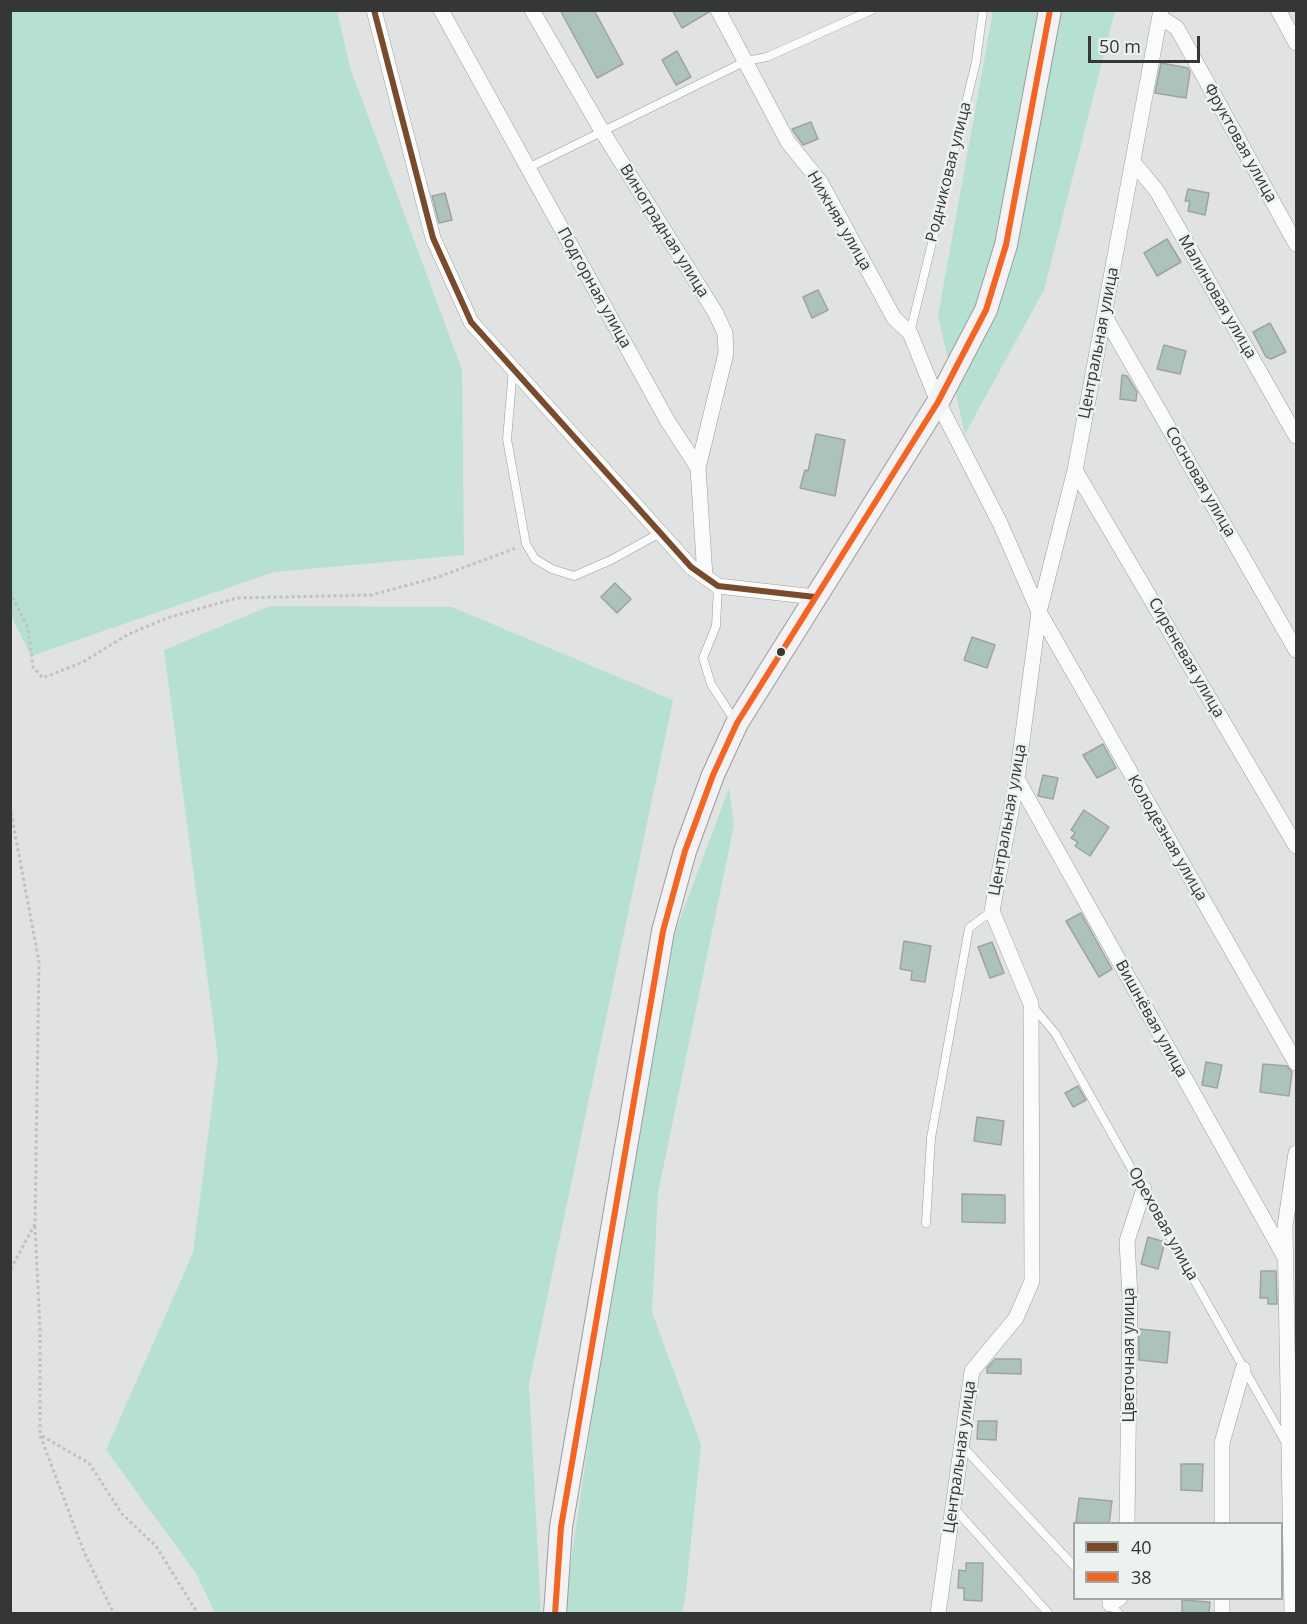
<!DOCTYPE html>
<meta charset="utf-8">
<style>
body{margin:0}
#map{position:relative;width:1307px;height:1624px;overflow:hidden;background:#e0e3e2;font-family:"Open Sans",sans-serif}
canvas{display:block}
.frame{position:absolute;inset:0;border:12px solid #343736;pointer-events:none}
.legend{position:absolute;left:1073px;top:1522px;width:210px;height:78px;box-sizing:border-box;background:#ecf2ef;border:2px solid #a2a7a5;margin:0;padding:8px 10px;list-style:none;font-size:18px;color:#343736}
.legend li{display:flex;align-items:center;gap:12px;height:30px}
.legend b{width:30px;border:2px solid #a2a7a5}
.scale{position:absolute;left:1088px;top:36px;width:112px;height:27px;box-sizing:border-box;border:3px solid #343736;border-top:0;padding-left:8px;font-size:18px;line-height:21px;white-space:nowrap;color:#343736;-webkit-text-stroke:4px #ecf2ef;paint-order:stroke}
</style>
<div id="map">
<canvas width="1307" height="1624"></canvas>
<div class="frame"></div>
<ul class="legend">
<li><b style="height:8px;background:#7a4b2a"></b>40</li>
<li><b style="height:8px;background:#f26522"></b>38</li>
</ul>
<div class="scale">50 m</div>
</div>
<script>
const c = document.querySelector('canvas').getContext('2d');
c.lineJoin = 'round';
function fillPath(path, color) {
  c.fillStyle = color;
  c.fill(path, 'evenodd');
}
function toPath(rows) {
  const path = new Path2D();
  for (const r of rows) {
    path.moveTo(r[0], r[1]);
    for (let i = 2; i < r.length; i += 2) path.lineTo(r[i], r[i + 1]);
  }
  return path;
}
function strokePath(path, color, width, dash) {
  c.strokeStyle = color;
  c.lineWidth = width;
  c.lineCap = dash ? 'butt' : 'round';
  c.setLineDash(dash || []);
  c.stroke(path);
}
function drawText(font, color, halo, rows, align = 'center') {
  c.font = font + ' "Open Sans",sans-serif';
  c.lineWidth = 5;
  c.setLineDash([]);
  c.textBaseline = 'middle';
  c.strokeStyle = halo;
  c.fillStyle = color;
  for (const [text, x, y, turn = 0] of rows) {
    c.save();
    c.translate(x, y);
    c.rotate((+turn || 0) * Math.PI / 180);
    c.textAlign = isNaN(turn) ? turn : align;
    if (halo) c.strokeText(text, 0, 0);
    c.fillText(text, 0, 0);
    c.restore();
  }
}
const green = toPath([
 [11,10,337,11,350,67,462,370,464,555,274,572,31,656,10,613],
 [993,11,1115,11,1044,290,965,434,938,316],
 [270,606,452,607,673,700,529,1384,541,1613,215,1613,196,1573,106,1450,193,1253,218,1058,164,650],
 [729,788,734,825,658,1193,652,1312,701,1445,685,1599,682,1613,566,1614,565,1602,620,1227,667,954]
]);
const building = toPath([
 [560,10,594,10,623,64,597,78,560,10],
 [672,10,708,10,709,12,682,28,672,10],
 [677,51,691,77,676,85,662,60,677,51],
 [1161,63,1188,68,1190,72,1186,98,1155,93,1161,63],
 [811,122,818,139,803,145,792,129,811,122],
 [1188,189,1209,193,1205,215,1188,211,1190,201,1185,201,1188,189],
 [445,193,452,220,439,223,432,196,445,193],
 [1167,239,1181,262,1157,276,1144,253,1167,239],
 [818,290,828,310,812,318,803,297,818,290],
 [1270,323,1286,352,1271,359,1266,357,1253,332,1270,323],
 [1164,345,1186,351,1180,374,1157,369,1164,345],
 [1122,375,1127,376,1137,392,1136,401,1120,399,1122,375],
 [816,434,845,440,835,496,800,488,805,470,808,471,816,434],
 [615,583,631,599,617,613,601,597,615,583],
 [972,637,995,645,987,668,964,660,972,637],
 [1103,744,1116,768,1097,778,1083,755,1103,744],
 [1043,775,1058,778,1053,799,1038,796,1043,775],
 [1084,810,1109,827,1090,856,1075,846,1078,842,1071,838,1075,833,1071,830,1084,810],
 [1081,913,1112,969,1099,977,1066,921,1081,913],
 [904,941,931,946,925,982,911,980,912,971,900,969,904,941],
 [992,942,1004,973,990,978,978,947,992,942],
 [1206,1062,1222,1065,1217,1088,1202,1085,1206,1062],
 [1263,1064,1287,1066,1292,1072,1289,1096,1260,1092,1263,1064],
 [1078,1086,1086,1100,1073,1107,1065,1093,1078,1086],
 [977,1117,1004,1121,1001,1145,974,1141,977,1117],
 [962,1194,1005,1195,1005,1223,962,1222,962,1194],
 [1148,1237,1165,1242,1158,1269,1141,1264,1148,1237],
 [1261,1271,1276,1271,1277,1304,1268,1304,1268,1298,1260,1298,1261,1271],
 [1139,1329,1170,1332,1167,1363,1139,1360,1139,1329],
 [995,1359,1021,1359,1021,1374,987,1373,987,1368,995,1359],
 [978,1421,997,1421,996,1440,977,1439,978,1421],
 [1181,1464,1203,1464,1202,1491,1181,1490,1181,1464],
 [1079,1498,1112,1501,1109,1524,1076,1522,1079,1498],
 [966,1563,983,1563,982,1601,964,1600,964,1588,958,1588,959,1570,966,1571,966,1563],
 [1182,1600,1210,1602,1209,1614,1182,1614,1182,1600]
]);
const path = toPath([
 [10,592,28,628,33,667,43,678,83,662,127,635,167,618,237,598,371,595,438,577,516,548],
 [10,807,39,962,35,1224,10,1270],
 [35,1226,40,1329,40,1435,84,1552,114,1614],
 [42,1436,89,1463,122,1514,156,1546,198,1614]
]);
const service = toPath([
 [528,168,746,61,767,57,872,10],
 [910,333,976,62,983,10],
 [513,369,507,439,526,544,535,559,552,569,574,576,611,560,660,533],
 [718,586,716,626,703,658,711,684,735,721],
 [1034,1008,1055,1033,1286,1443],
 [926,1223,931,1138,969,928,992,911],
 [962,1446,1074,1566],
 [954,1508,1049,1614],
 [1105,1598,1119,1614]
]);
const minor = toPath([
 [374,10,433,238,471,322,691,567,718,586,815,597],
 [441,10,667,420,698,468,705,577],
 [532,10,602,131,715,312,725,333,726,353,698,468],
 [718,10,788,142,821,183,894,318,910,333,938,402,1000,523,1039,612,1296,1063],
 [1278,10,1296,43],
 [1160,17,1177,28,1296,244],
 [1133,162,1157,191,1296,436],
 [1104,315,1296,650],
 [1075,470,1296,846],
 [1017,779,1286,1259],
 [1127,1524,1130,1297,1127,1241,1144,1189],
 [1222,1524,1222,1443,1243,1369],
 [1110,1604,1120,1598],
 [938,1614,972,1371,1016,1318,1032,1281,1031,1004,992,911,1017,779,1039,612,1075,470,1161,10],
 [1222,1614,1222,1598],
 [1292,1614,1285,1226,1296,1153]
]);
const secondary = toPath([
 [555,1614,561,1527,663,931,685,851,713,775,737,723,938,402,986,310,1006,245,1050,10]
]);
const bus1 = toPath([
 [374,10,433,238,471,322,691,567,718,586,815,597]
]);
const bus2 = toPath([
 [555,1614,561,1527,663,931,685,851,713,775,737,723,938,402,986,310,1006,245,1050,10]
]);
const markers = [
 [781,652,5,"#343736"]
];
const streetNames = [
 ["Фруктовая улица",1240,143,61],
 ["Родниковая улица",949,172,-76],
 ["Нижняя улица",839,221,60],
 ["Виноградная улица",664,231,58],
 ["Подгорная улица",594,288,61],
 ["Малиновая улица",1217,297,60],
 ["Центральная улица",1099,343,-79],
 ["Сосновая улица",1200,482,60],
 ["Сиреневая улица",1186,658,60],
 ["Центральная улица",1008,820,-80],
 ["Колодезная улица",1167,838,60],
 ["Вишнёвая улица",1151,1019,61],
 ["Ореховая улица",1163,1224,61],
 ["Цветочная улица",1129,1355,-90],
 ["Центральная улица",960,1457,-82]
];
fillPath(green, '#b6e1d2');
fillPath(building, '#acc3bc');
strokePath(building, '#a0a2a2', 1.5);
strokePath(service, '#9b9d9d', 9);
strokePath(minor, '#9b9d9d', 16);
strokePath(secondary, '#9b9d9d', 24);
strokePath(path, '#c0c1c1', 3, [3, 3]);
strokePath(service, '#fafbfb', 8);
strokePath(minor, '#fafbfb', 15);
strokePath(secondary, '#f4f2f4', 22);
strokePath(bus1, '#7a4b2a', 6);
strokePath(bus2, '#f26522', 6);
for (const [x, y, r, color] of markers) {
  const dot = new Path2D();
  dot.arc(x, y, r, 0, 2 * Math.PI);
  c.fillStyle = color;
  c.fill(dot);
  strokePath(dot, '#ecf2ef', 2);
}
drawText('16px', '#343736', '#ecf2ef', streetNames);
</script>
